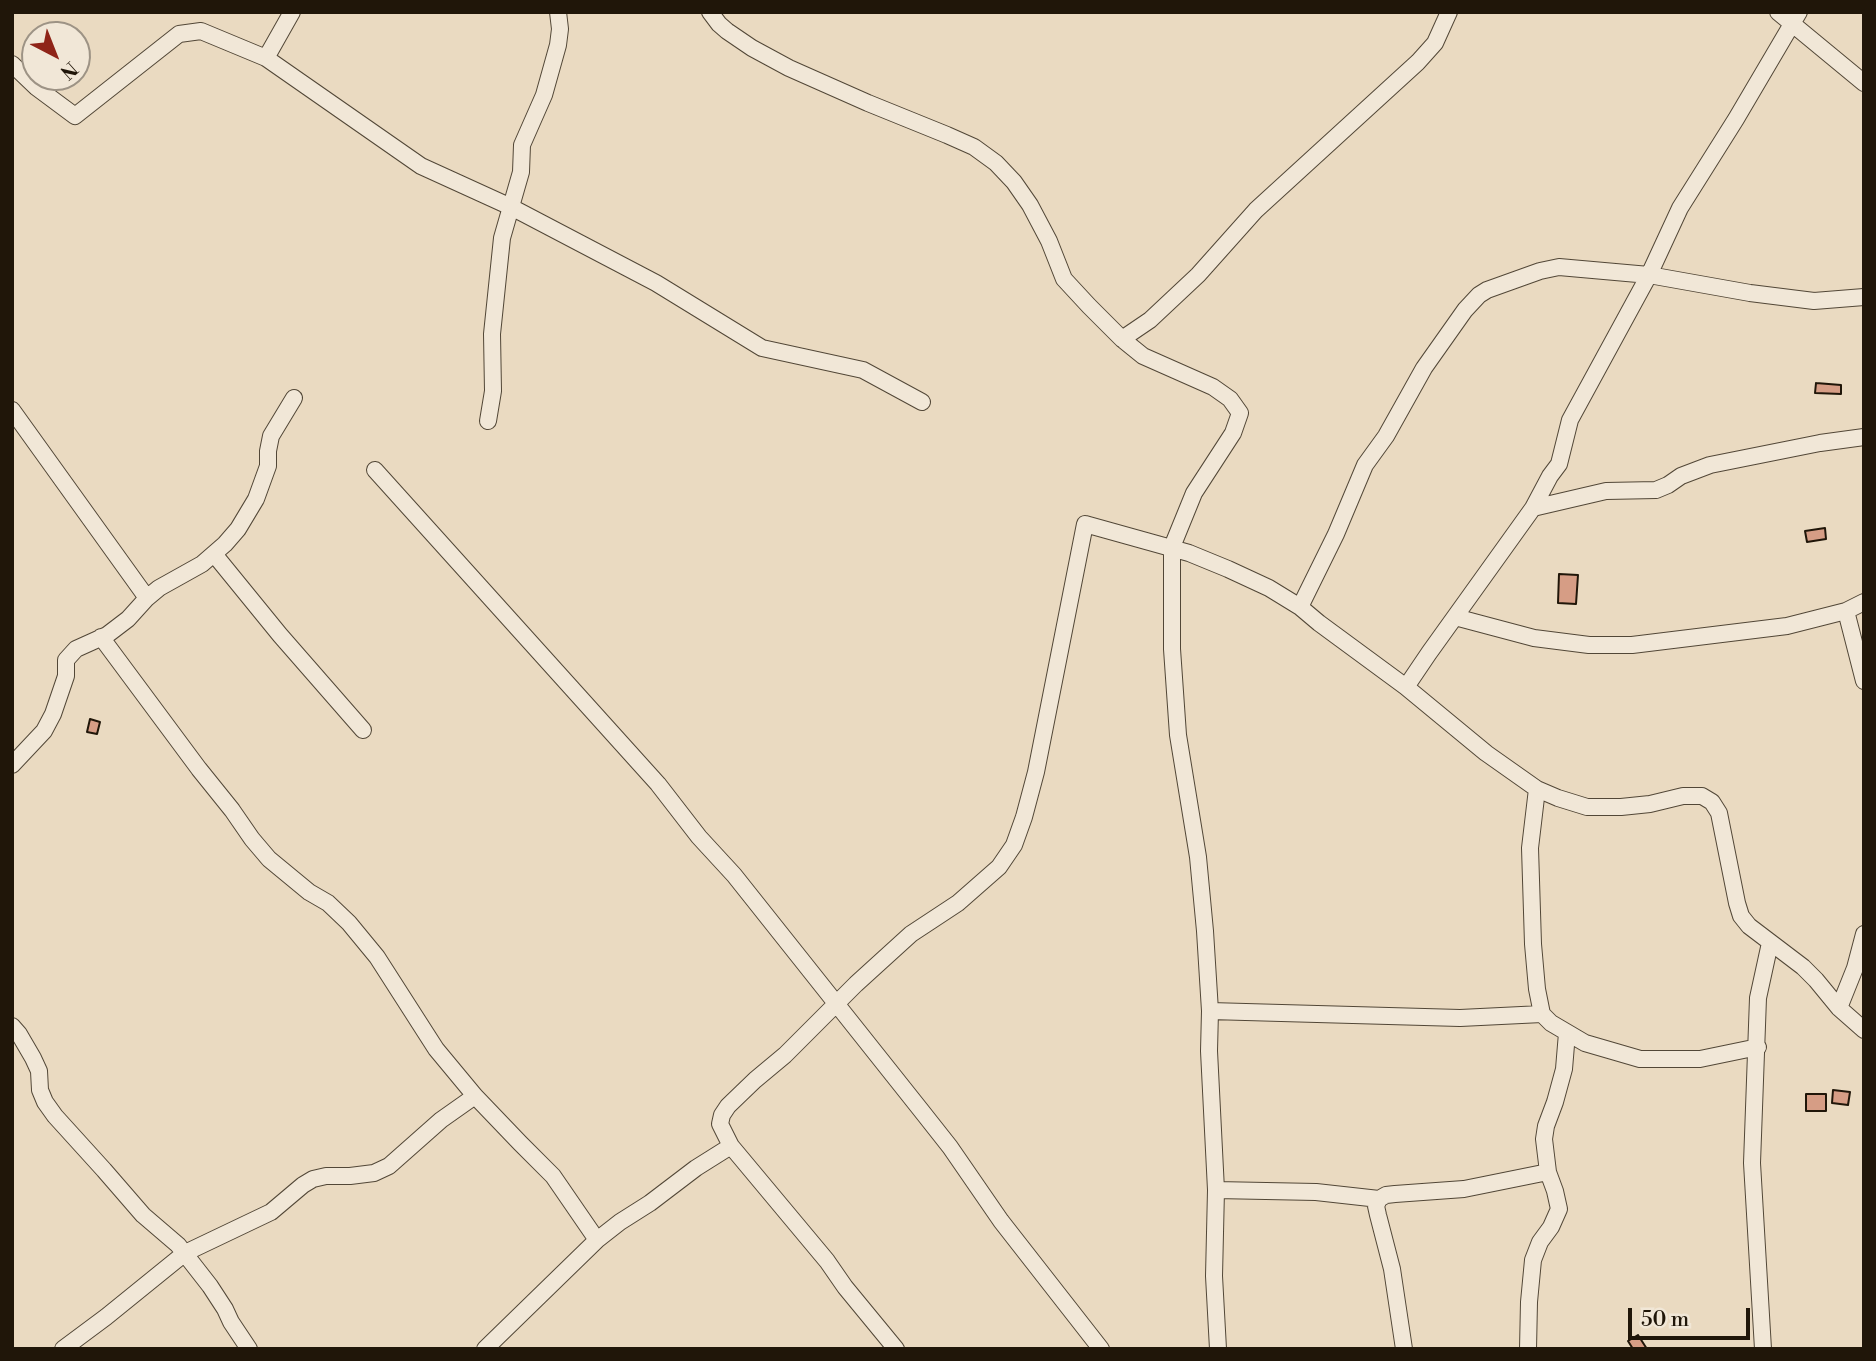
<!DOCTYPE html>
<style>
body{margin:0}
#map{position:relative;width:1876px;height:1361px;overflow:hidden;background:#eadac1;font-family:"Libre Bodoni",serif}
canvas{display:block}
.frame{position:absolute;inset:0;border:14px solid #201609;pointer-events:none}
.north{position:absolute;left:21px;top:21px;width:70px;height:70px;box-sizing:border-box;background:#f1e7d7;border:2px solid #9d9385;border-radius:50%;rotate:138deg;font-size:19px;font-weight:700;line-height:28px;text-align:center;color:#201609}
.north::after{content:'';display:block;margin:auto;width:24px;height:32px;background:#8f2418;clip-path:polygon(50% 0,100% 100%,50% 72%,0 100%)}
.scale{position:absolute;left:1628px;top:1308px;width:122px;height:32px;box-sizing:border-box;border:4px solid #201609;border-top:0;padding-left:9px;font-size:21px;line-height:24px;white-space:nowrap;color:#201609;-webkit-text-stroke:5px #f1e7d7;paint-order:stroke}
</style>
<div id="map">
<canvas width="1876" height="1361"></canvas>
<div class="frame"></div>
<div class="north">N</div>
<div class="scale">50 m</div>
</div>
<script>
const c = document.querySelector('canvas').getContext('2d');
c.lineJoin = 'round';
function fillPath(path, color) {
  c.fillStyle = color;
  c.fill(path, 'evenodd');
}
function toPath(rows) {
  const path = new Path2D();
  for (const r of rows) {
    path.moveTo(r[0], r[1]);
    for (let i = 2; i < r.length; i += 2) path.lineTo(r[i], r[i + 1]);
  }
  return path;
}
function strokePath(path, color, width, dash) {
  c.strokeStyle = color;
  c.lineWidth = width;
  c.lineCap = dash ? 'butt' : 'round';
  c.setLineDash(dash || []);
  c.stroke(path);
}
const building = toPath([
 [1816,383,1841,385,1841,394,1815,393,1816,383],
 [1825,528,1826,539,1807,542,1805,531,1825,528],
 [1559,574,1578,575,1576,604,1558,603,1559,574],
 [90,719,100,722,97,734,87,732,90,719],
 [1833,1090,1850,1092,1848,1105,1832,1103,1833,1090],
 [1806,1094,1826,1094,1826,1111,1806,1111,1806,1094],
 [1638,1335,1647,1349,1633,1349,1628,1341,1638,1335]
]);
const street = toPath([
 [710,12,719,24,727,31,752,48,789,68,868,103,947,135,974,147,996,163,1014,182,1030,205,1049,241,1064,279,1089,306,1122,339,1143,356,1213,387,1230,399,1240,413,1233,433,1194,493,1172,547,1172,649,1178,735,1198,857,1205,931,1210,1011,1209,1051,1216,1190,1214,1276,1218,1349],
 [1778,12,1864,83],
 [266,58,292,12],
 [12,64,36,87,75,116,179,34,201,31,266,58,421,166,511,207,656,283,762,348,863,370,922,402],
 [1122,339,1150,320,1198,275,1256,210,1418,62,1435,43,1449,12],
 [12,410,147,598],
 [488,421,493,391,492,334,502,238,521,172,522,145,544,95,558,45,560,29,558,12],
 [375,470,658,784,699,837,734,875,920,1109,950,1147,1001,1221,1101,1349],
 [1533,508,1606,491,1656,490,1668,485,1681,476,1710,465,1820,443,1864,437],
 [214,554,280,635,363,730],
 [1300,607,1336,534,1365,465,1386,436,1424,368,1465,310,1479,295,1487,290,1540,271,1559,267,1649,275,1750,293,1814,301,1864,297],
 [1846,611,1864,681],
 [1455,617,1534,638,1589,645,1632,645,1787,626,1846,611,1864,602],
 [101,637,199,769,232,810,252,839,269,859,309,892,328,903,349,923,377,957,436,1049,475,1096,520,1143,553,1176,597,1240],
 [1406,687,1429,653,1533,508,1550,476,1559,464,1570,420,1649,275,1680,208,1736,119,1799,12],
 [12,765,44,731,53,714,66,676,66,660,76,649,107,635,128,619,147,598,159,588,202,564,225,544,238,529,256,499,268,466,268,451,271,436,294,398],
 [1537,789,1530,848,1533,944,1537,989,1542,1014,1551,1023,1585,1043,1640,1059,1700,1059,1758,1047],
 [1839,1008,1855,968,1864,934],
 [1210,1011,1460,1018,1542,1014],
 [12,1026,19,1034,33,1058,39,1071,40,1090,45,1102,55,1116,104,1170,143,1215,178,1245,210,1286,225,1309,231,1322,249,1349],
 [1216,1190,1316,1192,1379,1199,1386,1195,1395,1194,1464,1189,1548,1172],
 [1379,1199,1376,1206,1378,1215,1392,1269,1404,1349],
 [63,1349,106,1317,185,1253,271,1212,303,1185,313,1179,326,1176,350,1176,374,1173,389,1166,441,1120,475,1096],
 [485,1349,597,1240,620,1222,650,1203,696,1168,731,1146],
 [896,1349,845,1287,827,1261,731,1146,720,1124,722,1115,728,1106,755,1080,785,1055,856,984,911,934,958,903,999,867,1014,845,1024,817,1036,772,1085,524,1189,553,1228,569,1269,588,1300,607,1319,623,1406,687,1486,753,1537,789,1558,798,1587,807,1621,807,1650,804,1683,796,1702,796,1712,802,1719,813,1737,903,1741,916,1749,926,1803,967,1816,980,1839,1008,1864,1030],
 [1528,1349,1529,1302,1533,1260,1540,1242,1551,1227,1559,1209,1555,1191,1548,1172,1544,1139,1546,1126,1555,1102,1564,1069,1567,1033],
 [1763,1349,1752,1163,1758,998,1770,943]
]);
fillPath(building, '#d69d85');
strokePath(building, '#201609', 2);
strokePath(street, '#524737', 18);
strokePath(street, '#f1e7d7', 16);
</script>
